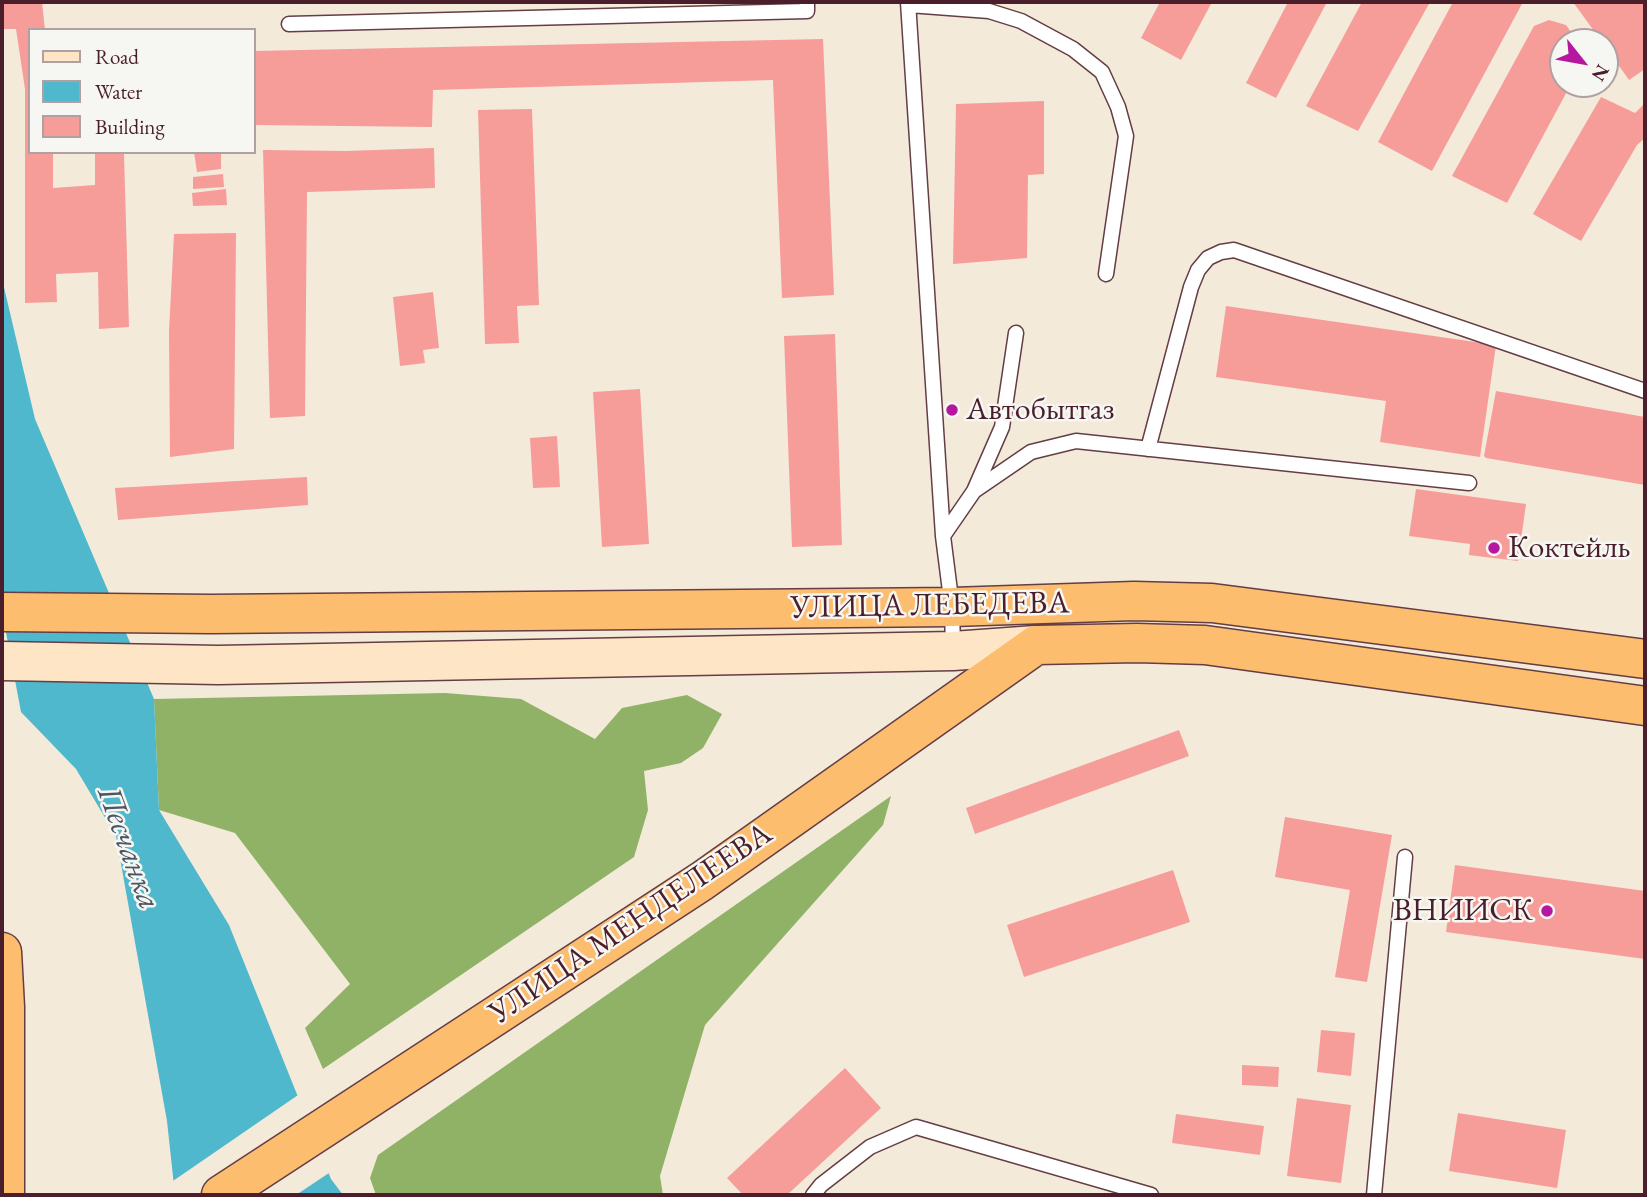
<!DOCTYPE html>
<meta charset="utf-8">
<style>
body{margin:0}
#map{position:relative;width:1647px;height:1197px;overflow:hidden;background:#f4eada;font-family:"EB Garamond",serif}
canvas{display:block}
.frame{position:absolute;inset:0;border:4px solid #4a1f2b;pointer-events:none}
.legend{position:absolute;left:28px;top:28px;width:228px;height:126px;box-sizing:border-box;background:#f6f6f2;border:2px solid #b1a0a2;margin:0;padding:9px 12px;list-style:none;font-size:21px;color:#4a1f2b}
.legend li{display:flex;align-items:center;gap:14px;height:35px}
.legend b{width:35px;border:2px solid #b1a0a2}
.north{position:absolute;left:1549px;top:28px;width:70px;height:70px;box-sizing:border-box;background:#f6f6f2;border:2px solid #b1a0a2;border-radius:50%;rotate:121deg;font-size:19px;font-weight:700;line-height:28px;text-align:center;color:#4a1f2b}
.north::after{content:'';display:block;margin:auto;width:24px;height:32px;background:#b5179e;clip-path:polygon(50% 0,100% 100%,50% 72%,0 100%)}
</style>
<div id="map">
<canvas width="1647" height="1197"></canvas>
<div class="frame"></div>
<ul class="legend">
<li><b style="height:9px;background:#fee5c5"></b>Road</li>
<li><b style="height:19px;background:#4fb8cc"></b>Water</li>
<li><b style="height:19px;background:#f69d9a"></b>Building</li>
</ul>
<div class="north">N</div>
</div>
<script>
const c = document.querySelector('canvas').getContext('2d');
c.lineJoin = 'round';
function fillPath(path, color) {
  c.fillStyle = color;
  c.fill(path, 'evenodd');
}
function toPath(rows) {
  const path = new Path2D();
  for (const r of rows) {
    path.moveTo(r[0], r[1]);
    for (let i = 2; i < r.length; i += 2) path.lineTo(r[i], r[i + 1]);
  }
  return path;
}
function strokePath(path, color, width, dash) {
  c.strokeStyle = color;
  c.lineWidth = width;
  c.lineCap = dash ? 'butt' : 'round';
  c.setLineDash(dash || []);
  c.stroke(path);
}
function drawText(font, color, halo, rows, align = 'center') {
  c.font = font + ' "EB Garamond",serif';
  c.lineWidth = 5;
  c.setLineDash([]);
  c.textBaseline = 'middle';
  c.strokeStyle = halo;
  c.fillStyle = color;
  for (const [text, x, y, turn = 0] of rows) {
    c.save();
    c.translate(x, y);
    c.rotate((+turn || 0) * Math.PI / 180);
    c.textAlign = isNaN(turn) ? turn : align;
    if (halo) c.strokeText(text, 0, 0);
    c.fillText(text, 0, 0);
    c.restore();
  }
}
const forest = toPath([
 [445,693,521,699,595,739,622,708,687,695,722,714,703,748,681,763,644,771,648,810,634,857,323,1069,305,1028,350,984,235,833,159,810,154,699],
 [891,796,883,825,705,1025,660,1176,663,1195,376,1195,370,1178,378,1155]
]);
const water = toPath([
 [2,268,3,283,35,419,154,699,159,810,229,925,331,1179,343,1195,175,1195,167,1121,116,836,76,769,21,712,2,611]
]);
const pier = toPath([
 [301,1093,332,1171,296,1195,172,1195,170,1183]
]);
const building = toPath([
 [2,2,42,2,45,30,30,30,30,152,53,152,53,188,95,185,95,153,124,154,129,327,99,329,98,272,56,274,57,302,25,303,25,89,16,29,2,29],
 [1160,2,1212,2,1181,60,1141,38],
 [1288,2,1327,2,1276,98,1246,83],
 [1362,2,1430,2,1358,131,1306,106],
 [1453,2,1523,2,1432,171,1378,142],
 [1573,2,1645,2,1645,69,1629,80,1605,46,1605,42,1602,42],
 [1549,20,1566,25,1578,42,1563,42,1563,84,1571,84,1507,203,1452,176,1534,26],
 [823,39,834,295,782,298,773,80,433,90,432,127,254,125,254,51],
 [1601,97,1635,113,1645,103,1645,138,1637,145,1581,241,1533,214],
 [1044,101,1044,174,1028,175,1027,258,953,264,956,104],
 [532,109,539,305,517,306,519,343,485,344,478,110],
 [434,148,435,188,307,192,305,416,270,418,263,150,345,151],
 [194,152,221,152,221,169,197,172],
 [223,174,224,187,193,189,193,177],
 [226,189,227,205,193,206,192,193],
 [236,233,234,449,170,457,169,332,174,234],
 [433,292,439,348,423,350,425,363,400,366,393,297],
 [1226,306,1496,345,1480,457,1380,442,1386,401,1216,377],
 [835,334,842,545,792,547,784,336],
 [640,389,649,544,602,547,593,392],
 [1496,391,1645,417,1645,485,1486,458,1484,456],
 [557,436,560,487,533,488,530,438],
 [307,477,308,505,118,520,115,488],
 [1416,489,1526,504,1518,561,1469,555,1470,544,1409,536],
 [1179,730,1189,756,975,834,966,808],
 [1285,817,1392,835,1367,982,1335,977,1350,890,1275,877],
 [1455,865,1645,891,1645,959,1446,932],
 [1173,870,1190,922,1024,977,1007,925],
 [1321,1030,1355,1033,1351,1076,1317,1072],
 [1242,1065,1279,1067,1278,1087,1242,1085],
 [845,1068,881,1108,787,1195,743,1195,727,1178],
 [1297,1098,1351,1105,1341,1183,1287,1176],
 [1458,1113,1566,1130,1557,1188,1449,1171],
 [1176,1114,1264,1126,1260,1155,1172,1143]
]);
const service = toPath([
 [908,2,943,536,952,607,953,650],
 [909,5,989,11,1021,21,1073,49,1102,72,1118,107,1126,136,1106,274],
 [289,24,807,11,807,2],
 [1148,449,1191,287,1198,270,1208,258,1221,252,1234,250,1645,391],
 [974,491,1031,452,1076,441,1469,483],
 [943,536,974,491,1002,427,1016,333],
 [813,1195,821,1185,870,1147,916,1127,1151,1195],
 [1374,1195,1405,857]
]);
const secondary = toPath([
 [2,661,218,665,953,651,1036,645]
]);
const trunk = toPath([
 [2,612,211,614,952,607,1134,601,1212,603,1645,659],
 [2,952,5,1007,5,1195],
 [221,1195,702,881,1036,645,1137,643,1205,645,1645,706]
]);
const markers = [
 [952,410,7,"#b5179e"],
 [1494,548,7,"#b5179e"],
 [1547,911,7,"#b5179e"]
];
const poiNames = [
 ["Автобытгаз",966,410],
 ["Коктейль",1508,548],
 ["ВНИИСК",1533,911,"right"]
];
const streetNames = [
 ["УЛИЦА ЛЕБЕДЕВА",930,606,-1],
 ["УЛИЦА МЕНДЕЛЕЕВА",631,924,-34]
];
const waterNames = [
 ["Песчанка",128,848,70]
];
fillPath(forest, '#8fb267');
fillPath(water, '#4fb8cc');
fillPath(pier, '#f4eada');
fillPath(building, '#f69d9a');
strokePath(service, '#643d45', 17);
strokePath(secondary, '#643d45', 41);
strokePath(trunk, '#643d45', 41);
strokePath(service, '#fff', 14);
strokePath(secondary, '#fee5c5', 38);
strokePath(trunk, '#fcbd6f', 38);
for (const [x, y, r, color] of markers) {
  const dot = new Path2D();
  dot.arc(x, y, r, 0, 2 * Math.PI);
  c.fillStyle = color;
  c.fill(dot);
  strokePath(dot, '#f6f6f2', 2.5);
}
drawText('32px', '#4a1f2b', '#f6f6f2', poiNames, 'left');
drawText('32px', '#4a1f2b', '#f6f6f2', streetNames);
drawText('italic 33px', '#4c5563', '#f6f6f2', waterNames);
</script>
